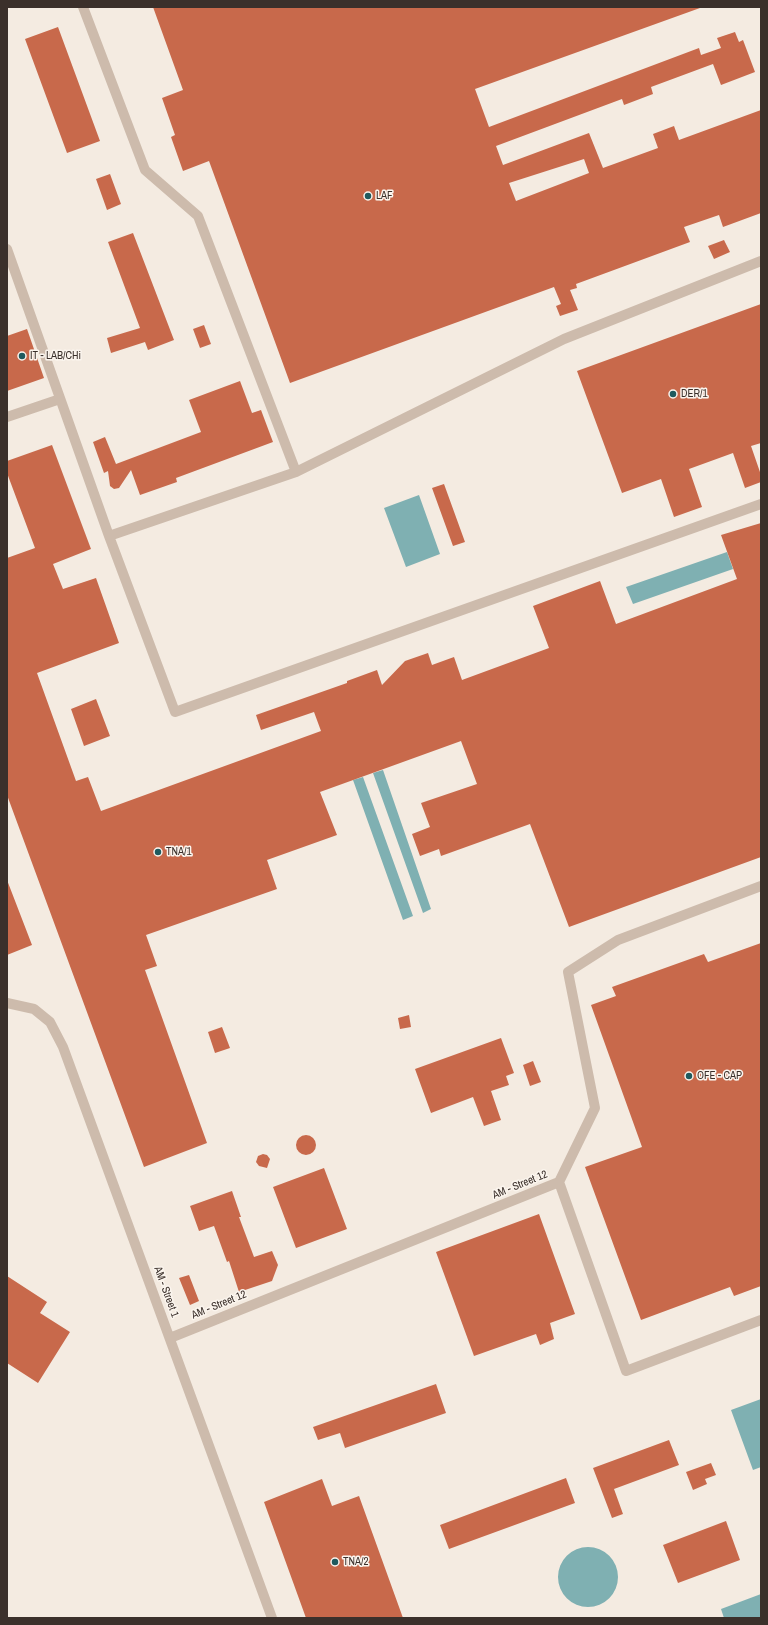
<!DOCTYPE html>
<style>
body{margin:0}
#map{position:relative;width:768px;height:1625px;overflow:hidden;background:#f4ebe1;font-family:"Archivo Narrow",sans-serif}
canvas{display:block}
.frame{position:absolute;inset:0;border:8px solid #3b302b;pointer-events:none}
</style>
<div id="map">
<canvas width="768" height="1625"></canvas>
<div class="frame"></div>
</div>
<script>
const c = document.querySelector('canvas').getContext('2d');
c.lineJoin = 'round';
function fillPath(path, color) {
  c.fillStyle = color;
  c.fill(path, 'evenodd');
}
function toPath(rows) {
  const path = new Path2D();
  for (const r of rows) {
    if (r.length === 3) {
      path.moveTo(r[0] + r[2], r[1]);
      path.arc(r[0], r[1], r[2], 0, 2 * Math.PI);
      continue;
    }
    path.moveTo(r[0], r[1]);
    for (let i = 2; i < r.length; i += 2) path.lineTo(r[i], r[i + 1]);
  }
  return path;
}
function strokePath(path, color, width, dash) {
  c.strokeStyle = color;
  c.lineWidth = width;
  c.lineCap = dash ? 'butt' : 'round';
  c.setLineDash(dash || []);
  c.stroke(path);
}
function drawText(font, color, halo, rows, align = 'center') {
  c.font = font + ' "Archivo Narrow",sans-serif';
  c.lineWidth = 3;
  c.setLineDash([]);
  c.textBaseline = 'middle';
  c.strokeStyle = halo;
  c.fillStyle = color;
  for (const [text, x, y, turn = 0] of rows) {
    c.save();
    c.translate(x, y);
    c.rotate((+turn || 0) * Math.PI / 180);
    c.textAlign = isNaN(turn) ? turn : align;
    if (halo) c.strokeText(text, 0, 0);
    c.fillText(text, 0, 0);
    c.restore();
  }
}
const water = toPath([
 [419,495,440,554,406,567,384,508],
 [727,552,733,569,633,604,626,587],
 [383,770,431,909,423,913,373,773],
 [363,777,413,916,403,920,353,780],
 [761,1399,761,1467,753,1470,731,1410],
 [588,1577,30],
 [761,1594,761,1618,724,1618,721,1609]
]);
const building = toPath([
 [153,7,700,7,700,8,475,89,489,127,699,48,701,55,721,48,717,38,735,32,739,42,743,40,755,72,721,85,713,64,651,87,653,94,624,105,622,99,496,146,503,165,589,133,603,168,658,148,653,134,674,126,679,140,761,110,761,213,723,227,719,215,684,227,690,242,576,284,577,288,570,290,578,310,560,316,556,306,561,304,554,287,290,383,209,161,183,171,171,137,175,135,162,98,183,90],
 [584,159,589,173,516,201,509,183],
 [58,27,100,141,67,153,25,39],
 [110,174,121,204,107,210,96,179],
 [133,233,174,340,148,350,145,342,111,353,107,338,140,328,108,242],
 [724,240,730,252,714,259,708,246],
 [761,304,761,443,751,446,761,475,761,482,745,488,733,453,689,469,702,507,674,517,661,479,622,493,577,371],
 [204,325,211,344,200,348,193,329],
 [27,329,44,378,7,391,7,336],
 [240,381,252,413,261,410,273,442,176,478,177,482,140,495,131,470,119,488,114,489,110,486,108,471,104,473,93,442,105,437,116,464,201,432,189,400],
 [52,445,91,549,53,564,63,589,96,578,119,643,37,673,76,781,88,777,101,811,321,731,314,712,261,730,256,715,347,683,347,681,377,670,382,685,405,661,428,653,432,665,454,657,462,680,549,648,533,606,600,581,616,624,737,579,721,535,761,523,761,857,569,927,530,824,441,856,439,849,420,856,412,834,430,827,421,803,477,784,461,741,320,792,337,835,267,860,277,889,146,935,157,966,145,970,207,1143,144,1167,7,795,7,558,35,548,7,473,7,461],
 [444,484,465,542,453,546,432,488],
 [96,699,110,736,84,746,71,709],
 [7,880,32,945,7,955],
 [761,943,761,1286,734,1296,730,1287,641,1320,585,1167,642,1147,591,1005,616,996,612,987,704,954,708,962],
 [409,1015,411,1027,400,1029,398,1018],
 [222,1027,230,1048,215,1053,208,1032],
 [501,1038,514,1073,506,1076,509,1085,491,1091,501,1120,484,1126,473,1097,431,1113,415,1069],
 [533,1061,541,1082,530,1086,523,1065],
 [306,1145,10],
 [263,1154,267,1155,270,1159,267,1168,259,1166,256,1162,258,1156],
 [324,1168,347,1229,296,1248,273,1187],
 [232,1191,241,1217,239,1217,254,1257,272,1251,278,1265,272,1281,239,1292,229,1261,227,1262,214,1226,199,1231,190,1206],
 [539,1214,575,1314,550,1323,554,1339,540,1345,536,1334,474,1356,436,1252],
 [189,1275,199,1301,190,1305,179,1278],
 [7,1276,47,1302,40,1313,70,1332,38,1383,7,1363],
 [436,1384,446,1413,345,1448,340,1433,318,1440,313,1427],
 [669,1440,679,1465,614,1489,623,1514,612,1518,593,1468],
 [711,1463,716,1475,705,1479,707,1484,693,1490,686,1472],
 [566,1478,575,1503,449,1549,440,1525],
 [322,1479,332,1506,359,1496,403,1618,306,1618,264,1502],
 [726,1521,740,1560,678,1583,663,1545]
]);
const minor = toPath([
 [7,249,109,536,296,472,198,216,145,170,83,7],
 [7,417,60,399],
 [296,472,564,339,761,261],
 [109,536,175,712,761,504],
 [7,1003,34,1009,50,1022,63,1047,272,1618],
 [559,1182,595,1108,568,972,618,940,761,886],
 [170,1338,559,1182,626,1371,761,1320]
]);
const markers = [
 [368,196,4,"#1f5a5e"],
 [22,356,4,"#1f5a5e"],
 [673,394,4,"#1f5a5e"],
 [158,852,4,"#1f5a5e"],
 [689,1076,4,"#1f5a5e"],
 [335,1562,4,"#1f5a5e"]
];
const poiNames = [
 ["LAF",376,196],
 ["IT - LAB/CHi",30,356],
 ["DER/1",681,394],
 ["TNA/1",166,852],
 ["OFE - CAP",697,1076],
 ["TNA/2",343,1562]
];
const streetNames = [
 ["AM - Street 12",520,1185,-22],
 ["AM - Street 1",166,1292,70],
 ["AM - Street 12",219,1305,-22]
];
fillPath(water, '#7fb0b2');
fillPath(building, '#c8694b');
strokePath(minor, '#cdbbac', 10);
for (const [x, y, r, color] of markers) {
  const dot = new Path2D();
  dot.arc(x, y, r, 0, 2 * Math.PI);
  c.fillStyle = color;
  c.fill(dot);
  strokePath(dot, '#fbf5ee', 1.5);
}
drawText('11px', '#3b302b', '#fbf5ee', poiNames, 'left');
drawText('11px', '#3b302b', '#fbf5ee', streetNames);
</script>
